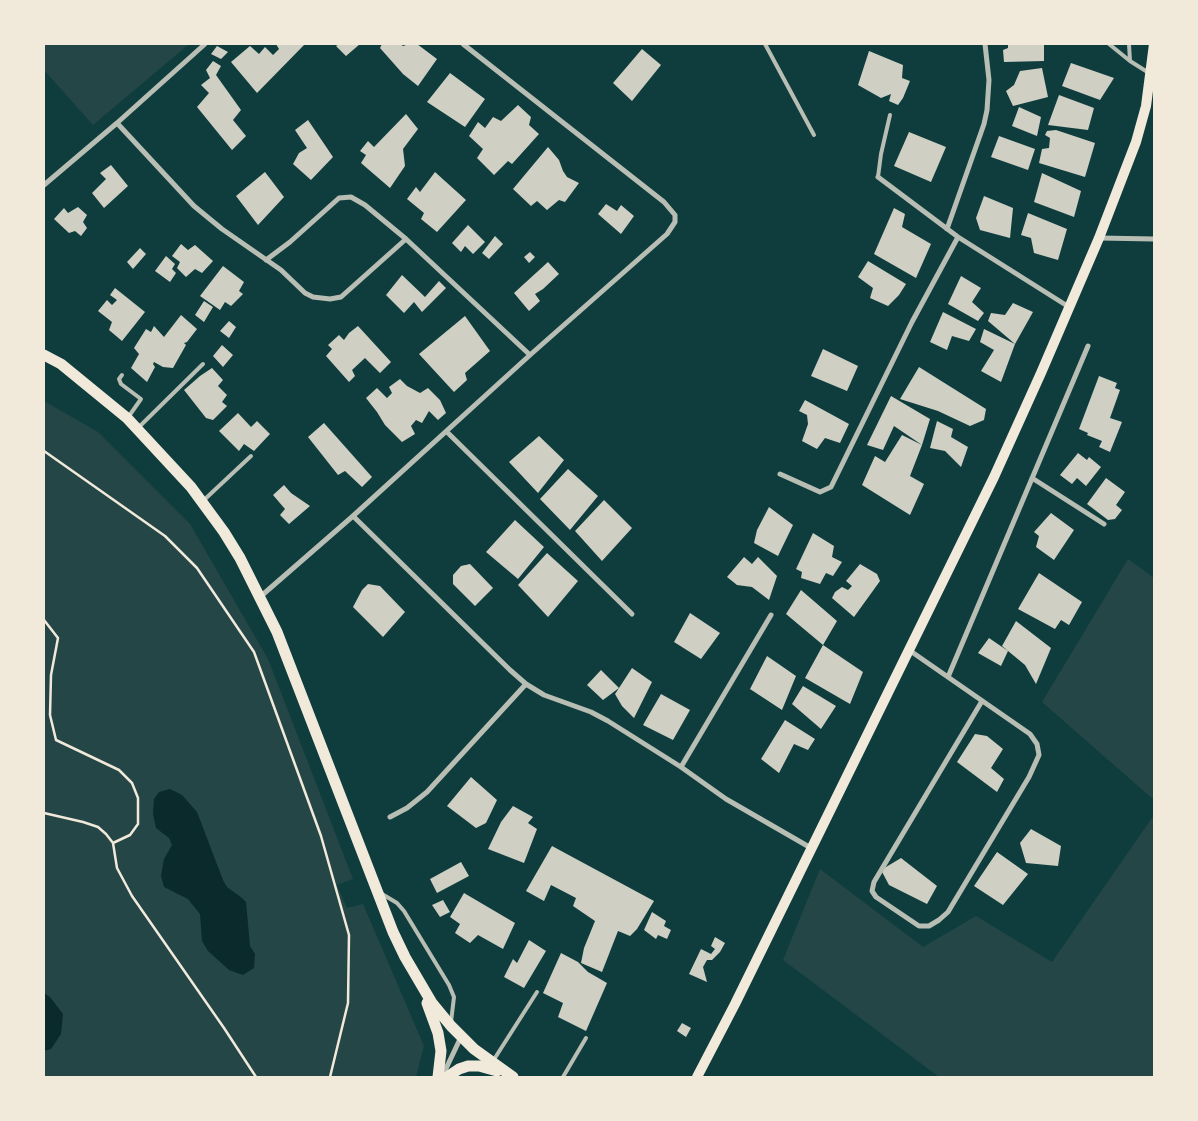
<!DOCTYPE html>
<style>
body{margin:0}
#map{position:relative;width:1198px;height:1121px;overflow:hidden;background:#0f3d3e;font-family:Arial,sans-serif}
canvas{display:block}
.frame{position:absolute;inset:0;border:45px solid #f1e9da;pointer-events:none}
</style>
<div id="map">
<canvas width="1198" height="1121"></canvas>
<div class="frame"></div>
</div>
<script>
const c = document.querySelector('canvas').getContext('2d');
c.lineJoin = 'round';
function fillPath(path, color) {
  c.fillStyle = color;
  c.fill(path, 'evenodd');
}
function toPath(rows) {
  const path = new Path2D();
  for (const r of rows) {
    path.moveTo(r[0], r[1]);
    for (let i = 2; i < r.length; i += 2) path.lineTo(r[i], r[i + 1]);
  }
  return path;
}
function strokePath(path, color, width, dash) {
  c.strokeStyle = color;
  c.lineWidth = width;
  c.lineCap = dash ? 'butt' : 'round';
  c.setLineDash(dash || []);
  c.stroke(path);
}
const green = toPath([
 [44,44,189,44,93,125,44,70],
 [44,401,98,432,190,524,268,659,353,879,337,885,347,908,363,904,424,1046,416,1077,44,1077],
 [1128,559,1154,578,1154,800,1042,702],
 [1154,815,1154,1077,939,1077,783,960,820,869,923,947,976,916,1052,962]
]);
const water = toPath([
 [170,789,182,795,197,812,223,880,227,887,242,898,246,902,250,946,255,954,254,968,243,975,229,970,208,951,202,941,200,914,188,899,164,887,161,876,164,859,172,845,169,838,156,828,153,814,154,799,159,792],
 [44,993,50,997,63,1014,61,1034,51,1049,44,1051]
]);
const building = toPath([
 [276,44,305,44,257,93,231,62,250,46,259,54,265,47,273,55,279,49],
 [339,44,360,44,346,56,336,46],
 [382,44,400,44,403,46,409,44,417,44,437,59,418,86,403,74,380,48],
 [1008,44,1044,44,1044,61,1004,62,1003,50,1008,48],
 [217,46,228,52,221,59,211,54],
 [642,49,661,65,632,101,613,83],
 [869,51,903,65,902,78,910,81,903,98,898,105,889,101,891,94,881,98,858,85],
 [213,61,221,66,216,75,241,110,233,120,246,136,232,150,197,107,209,93,201,85,210,78,206,70],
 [1071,63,1114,78,1100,100,1062,86],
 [1042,68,1048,97,1013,106,1006,91,1014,85,1020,71],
 [450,73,485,99,465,127,427,102],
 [1059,95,1094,108,1088,130,1048,125],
 [518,105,531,117,529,125,539,134,512,164,508,161,494,175,477,158,483,149,469,136,478,122,485,128,493,117,501,121],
 [1019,107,1041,117,1037,136,1012,126],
 [406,114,418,129,403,149,405,166,390,188,361,163,366,155,360,151,368,141,374,147],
 [308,120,333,157,311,180,293,164,299,153,307,148,295,130],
 [1056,130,1095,143,1085,177,1039,163,1042,149,1049,148,1050,138,1045,135,1047,131],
 [909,132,946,147,931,182,894,166],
 [999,136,1035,149,1028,170,991,157],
 [548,147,559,160,563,171,567,177,579,183,565,202,559,200,547,210,537,201,531,206,513,189],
 [111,165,128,186,104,208,92,193,106,179,100,173],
 [265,172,284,197,258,225,236,196],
 [435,172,466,200,437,232,421,219,424,213,407,199,416,187,420,192],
 [1042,173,1081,191,1074,217,1034,202],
 [984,196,1013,208,1010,238,980,230,976,218],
 [606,204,617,211,621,205,634,216,621,234,598,214],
 [78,207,87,215,83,222,87,228,81,236,75,231,69,233,54,219,64,208,68,213],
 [894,208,905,214,902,227,931,244,916,278,874,254],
 [1028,213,1067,229,1058,260,1034,253,1031,238,1021,235],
 [468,225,485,242,473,254,465,246,461,252,452,243],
 [495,236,503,244,489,259,482,253],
 [181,244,188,250,195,245,213,261,202,273,195,269,186,277,177,268,180,262,172,256],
 [140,248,146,254,133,269,127,262],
 [530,252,535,257,529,263,524,257],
 [166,256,175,264,172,269,176,273,170,282,155,271],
 [868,261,906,284,899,295,888,306,870,298,873,288,858,277],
 [548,262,559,274,543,289,535,294,540,301,529,311,514,293],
 [223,266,244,282,239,291,243,294,231,306,225,302,220,310,200,296],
 [402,275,425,297,439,281,446,288,422,312,414,302,404,313,386,295],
 [961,276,981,288,972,302,984,313,978,321,948,304],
 [115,288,145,312,122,341,109,330,112,322,98,311,107,300,112,305,117,300,110,295],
 [204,301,213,307,204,322,195,315],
 [1013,303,1033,312,1015,344,988,321,991,313,1005,315],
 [943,312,976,329,969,341,952,336,947,350,930,342],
 [181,315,197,329,187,342,184,343,186,345,173,368,163,367,154,362,153,364,155,367,147,382,131,368,139,354,134,348,146,329,151,332,154,326,164,337],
 [465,316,490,351,465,373,467,380,454,392,419,354],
 [229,321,236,327,229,338,220,331],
 [358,326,391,362,380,373,365,358,352,370,355,376,349,382,326,356,332,349,328,345,339,335,344,340,349,333],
 [984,329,1015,344,1001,382,981,371,994,350,980,342],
 [222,345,233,355,223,367,213,356],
 [823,349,858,366,847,391,811,376],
 [919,367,986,409,984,420,970,426,938,411,900,399],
 [212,368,223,380,218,386,227,395,222,402,227,406,213,420,206,418,184,390,200,376],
 [1099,376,1117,383,1115,388,1120,390,1110,418,1122,422,1110,452,1099,447,1102,441,1087,435,1088,433,1079,429],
 [400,379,407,386,420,393,428,388,440,400,446,413,438,420,429,411,422,423,416,420,411,426,415,434,402,442,385,425,377,412,366,398,377,388,387,398,392,393,389,387],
 [891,396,930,419,922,445,894,426,883,450,867,445],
 [805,400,849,424,840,443,825,438,817,449,802,441,808,424,807,415,799,411],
 [238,413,251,427,257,421,270,434,254,451,244,444,239,451,219,431],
 [937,421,953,429,951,437,968,447,961,467,945,451,930,448],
 [324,423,372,477,362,487,345,471,338,475,308,437],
 [902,435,922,445,910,476,924,484,910,515,862,485,875,456,885,462],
 [539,436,564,460,538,493,509,462],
 [1078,453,1087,460,1089,457,1101,467,1086,486,1077,478,1072,484,1060,475],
 [568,469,598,496,570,530,540,499],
 [1106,478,1125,492,1116,505,1122,510,1115,519,1108,520,1087,504],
 [284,485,291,493,310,506,289,524,280,515,285,509,273,495],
 [604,500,632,528,602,561,575,531],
 [769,507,793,525,778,556,754,543,757,530],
 [1051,513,1074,530,1054,560,1036,547,1039,536,1034,532],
 [515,520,544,547,518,579,486,552],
 [813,533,834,546,832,557,842,562,833,576,826,573,820,584,801,578,802,572,796,569],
 [547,553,578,581,548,617,518,585],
 [744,557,752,564,758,557,777,576,769,600,752,587,737,585,727,577],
 [470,564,493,588,475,606,453,584,453,575,461,566],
 [860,564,877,574,880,581,854,617,832,598,835,592,842,587,848,590,852,586,846,581],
 [1039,573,1082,602,1069,625,1061,620,1055,629,1018,609],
 [368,584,380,586,405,612,383,637,353,607,362,590],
 [801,590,837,621,823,645,863,672,850,704,805,678,823,645,786,614],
 [690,613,720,633,701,659,674,642],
 [1016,621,1051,648,1036,684,1025,665,1002,646],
 [989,638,1008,651,1001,666,978,653],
 [767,656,796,676,782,710,750,689],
 [632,668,652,682,634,718,622,706,615,694,619,688,603,700,587,685,601,670,619,688],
 [803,686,836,706,821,729,792,704],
 [661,694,690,710,673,740,643,725],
 [785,720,815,739,808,750,794,744,779,773,761,759],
 [975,734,987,736,1003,749,991,768,1004,779,997,792,957,762],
 [471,777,497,800,486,823,476,828,447,806],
 [513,806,533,817,528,823,537,829,524,863,488,849,501,822],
 [1031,829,1061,846,1058,866,1026,863,1020,843],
 [552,846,654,901,637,929,630,936,618,931,602,972,581,963,584,948,595,921,573,906,576,898,551,885,544,901,526,891],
 [997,852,1028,874,1003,905,974,886],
 [901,858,937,886,927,904,889,885,881,870],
 [461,862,469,876,437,893,430,879],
 [464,893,515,923,503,949,478,935,470,943,455,933,460,924,450,917],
 [443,900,450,912,440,917,432,905],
 [652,912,666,921,664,926,671,930,667,939,658,935,656,939,644,930],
 [715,937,725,943,720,952,712,960,707,960,703,967,707,982,689,974,701,949,711,954,715,949,711,946],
 [529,940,546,951,524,988,504,977,513,959,517,963],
 [561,953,578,962,588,972,607,983,586,1031,558,1017,563,1003,543,993],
 [682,1023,691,1028,686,1037,677,1031]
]);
const path = toPath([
 [44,451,165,536,197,568,254,652,321,836,349,935,348,1003,330,1077],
 [44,620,58,638,51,675,50,715,56,740,119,770,132,783,138,798,138,824,130,835,113,843],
 [44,813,83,822,98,827,106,834,113,843,117,868,132,896,224,1028,256,1077]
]);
const service = toPath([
 [765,44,814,135],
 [1109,44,1130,61,1149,73],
 [1129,44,1130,61],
 [878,177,881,154,890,115],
 [122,375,119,379,121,384,141,399,129,416],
 [139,427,203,364],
 [204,500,251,456],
 [382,894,397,903,404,911,449,985,454,997,451,1022],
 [493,1061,537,992],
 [563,1077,586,1038]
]);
const minor = toPath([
 [117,123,194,206,222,229,281,270,305,293,313,297,330,299,341,297,406,239],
 [878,177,958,237,1069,307],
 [44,185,117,123,205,44],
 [947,229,984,124,987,110,989,80,985,44],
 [1099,238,1154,239],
 [266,260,290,242,339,198,351,197,365,205,406,239,530,355],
 [447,432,632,614],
 [780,474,820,492,831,487,912,322,958,237],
 [1032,478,1104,524],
 [353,516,510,670,526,684,544,695,591,712,608,721,681,767,726,799,811,848],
 [260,597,353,516,530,355,667,234,675,222,675,215,664,202,463,44],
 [909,650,1030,734,1037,744,1039,755,1029,777,948,912,939,920,929,926,919,926,876,897,872,891,874,882,982,701],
 [948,677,1088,346],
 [681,767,771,615],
 [390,817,407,808,427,792,526,684],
 [442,1077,461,1037]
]);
const secondary = toPath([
 [697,1077,735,1004,994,477,1041,373,1099,238,1136,142,1146,106,1154,44]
]);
const primary = toPath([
 [44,355,61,364,127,418,191,487,224,532,240,558,277,632,393,932,405,957,432,1003,451,1026,474,1049,513,1077],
 [427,1003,438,1033,441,1051,438,1077],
 [447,1077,459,1069,468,1066,479,1066,497,1071]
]);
fillPath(green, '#244646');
fillPath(water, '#0a2a2b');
fillPath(building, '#cfcfc3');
strokePath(path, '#f1e9da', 2.5);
strokePath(service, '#b8beb3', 4);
strokePath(minor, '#b8beb3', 5);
strokePath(secondary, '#f1e9da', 10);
strokePath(primary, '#f1e9da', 11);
</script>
